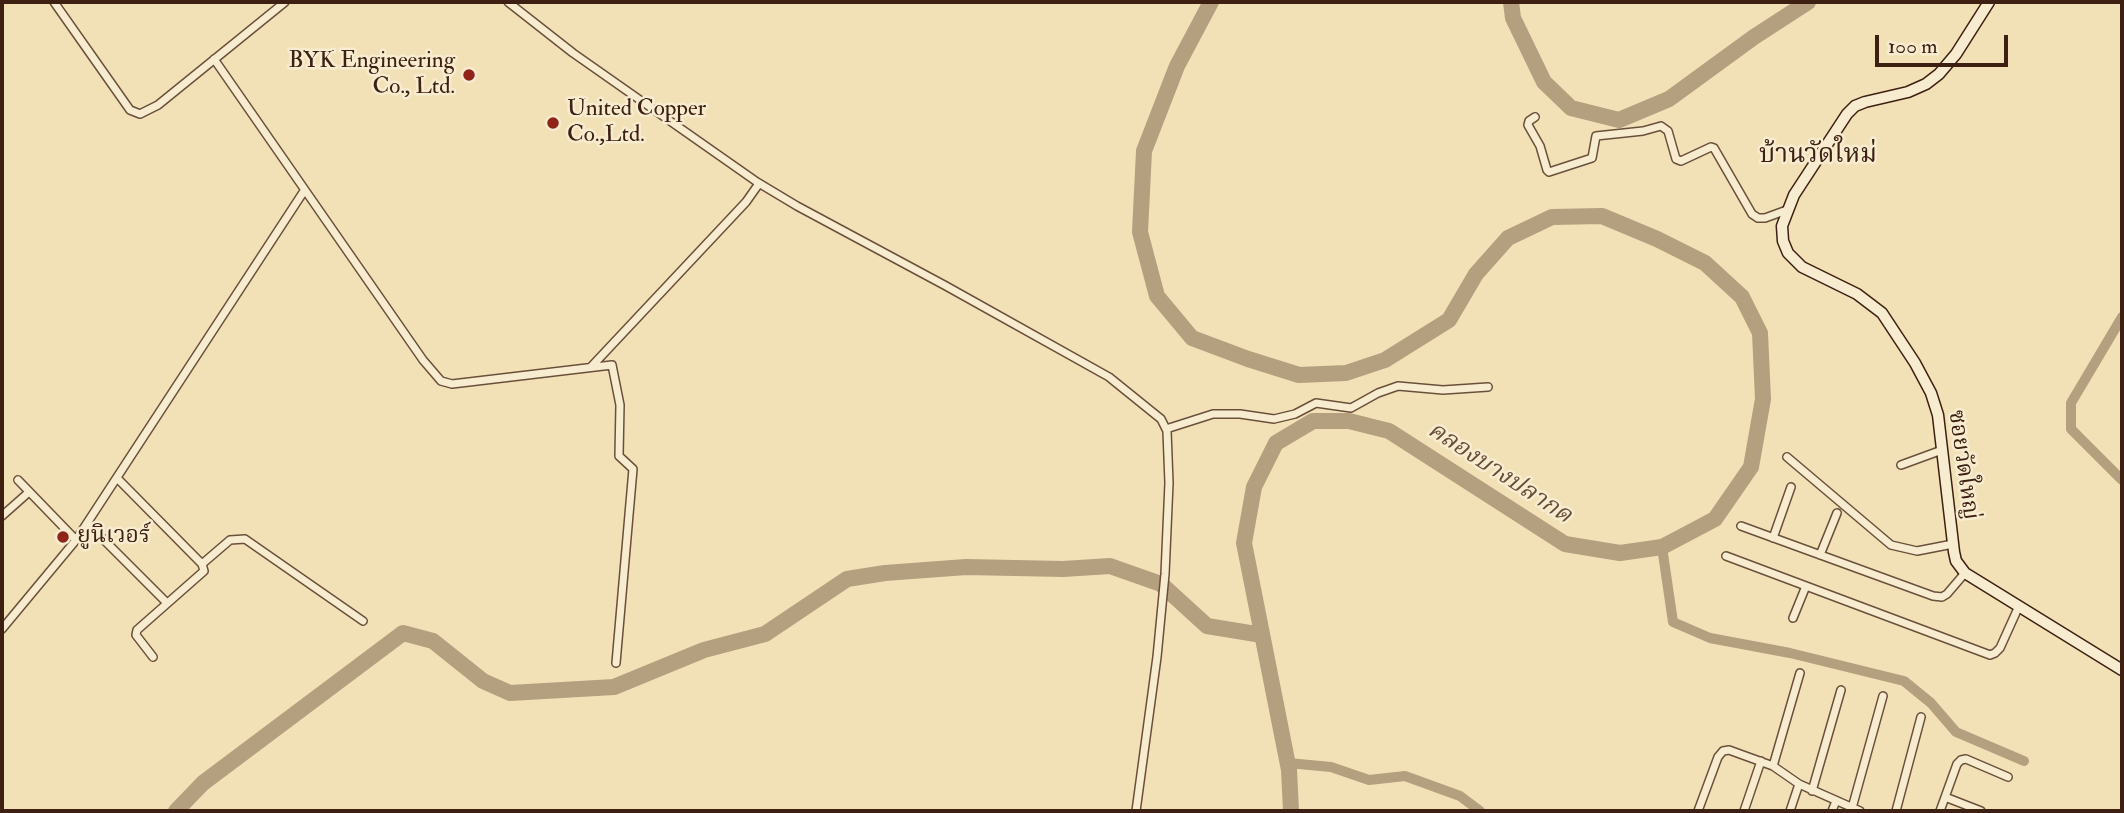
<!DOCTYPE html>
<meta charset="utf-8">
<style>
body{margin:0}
#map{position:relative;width:2124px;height:813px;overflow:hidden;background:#f2e1b7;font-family:"IM FELL Double Pica",serif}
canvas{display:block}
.frame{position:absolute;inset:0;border:4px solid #3d2012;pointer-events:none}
.scale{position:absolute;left:1875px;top:35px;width:133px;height:32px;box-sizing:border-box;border:4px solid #3d2012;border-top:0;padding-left:9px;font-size:21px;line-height:24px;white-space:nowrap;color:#3d2012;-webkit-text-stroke:5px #f7ecd0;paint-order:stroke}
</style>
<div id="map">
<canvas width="2124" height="813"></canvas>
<div class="frame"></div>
<div class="scale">100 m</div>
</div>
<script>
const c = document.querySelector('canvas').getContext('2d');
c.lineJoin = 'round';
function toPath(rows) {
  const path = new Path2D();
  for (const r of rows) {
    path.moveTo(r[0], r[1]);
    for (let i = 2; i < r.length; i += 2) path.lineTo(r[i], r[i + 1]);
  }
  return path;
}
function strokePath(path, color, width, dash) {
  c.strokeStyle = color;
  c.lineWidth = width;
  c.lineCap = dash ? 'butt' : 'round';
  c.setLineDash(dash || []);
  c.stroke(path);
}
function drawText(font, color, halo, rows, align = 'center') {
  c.font = font + ' "IM FELL Double Pica","Noto Serif Thai",serif';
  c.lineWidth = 5;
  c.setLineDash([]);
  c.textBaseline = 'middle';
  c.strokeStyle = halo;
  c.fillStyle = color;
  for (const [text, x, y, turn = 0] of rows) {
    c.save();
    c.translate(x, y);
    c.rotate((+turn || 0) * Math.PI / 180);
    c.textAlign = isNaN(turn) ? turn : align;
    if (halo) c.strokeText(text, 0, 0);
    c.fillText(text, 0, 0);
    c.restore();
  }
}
const canal = toPath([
 [2122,317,2071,403,2071,429,2122,480],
 [1662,547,1673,622,1710,638,1790,653,1904,681,1931,703,1956,732,2024,761],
 [1288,763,1331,767,1369,780,1405,776,1460,796,1480,811]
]);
const river = toPath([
 [1211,2,1177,66,1144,151,1140,232,1157,296,1192,338,1248,359,1299,375,1346,373,1385,360,1449,320,1476,274,1508,238,1552,217,1602,216,1657,239,1705,263,1742,297,1760,333,1763,399,1751,467,1715,519,1662,547,1620,553,1565,544,1389,431,1349,421,1313,421,1276,443,1254,487,1244,543,1289,770,1291,811],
 [1511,2,1513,18,1544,82,1571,108,1619,120,1669,99,1754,37,1808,2],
 [176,811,203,783,403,633,433,641,483,681,510,693,614,687,704,650,765,634,847,579,885,573,966,567,1063,569,1110,566,1161,584,1207,626,1262,635]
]);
const street = toPath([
 [54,2,130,110,140,114,158,105,285,2],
 [508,2,573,53,757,182,797,206,946,286,1109,377,1161,419,1167,431,1169,483,1165,574,1157,657,1136,811],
 [214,59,423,360,441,381,452,384,612,365,620,405,619,456,633,469,616,663],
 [1535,117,1529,121,1528,125,1540,146,1547,170,1549,172,1592,158,1596,136,1643,131,1661,126,1668,131,1676,159,1681,161,1711,147,1714,148,1752,214,1758,218,1765,218,1787,210],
 [591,367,746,202,758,185,757,182],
 [1166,429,1213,414,1240,414,1274,419,1295,414,1316,403,1351,408,1378,393,1398,386,1443,390,1488,387],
 [1787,457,1891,545,1917,551,1953,544],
 [1901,465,1942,450],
 [117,478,202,564,204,571,137,630,136,635,153,657],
 [18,480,76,540],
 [2,516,29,492],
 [87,523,167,603],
 [1741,526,1933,596,1942,597,1947,594,1965,573],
 [1773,538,1791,487],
 [1820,555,1837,513],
 [1726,556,1990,655,1995,653,2000,648,2019,606],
 [202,564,230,540,245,539,363,621],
 [1793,618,1806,586],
 [2,629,76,540,304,191],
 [1773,766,1800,673],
 [1812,791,1841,690],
 [1945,797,1981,811],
 [1852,808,1883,696],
 [1698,811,1718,757,1723,751,1729,750,1773,766,1799,784,1860,811],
 [1744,811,1761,761],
 [1790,811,1799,784],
 [1832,811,1836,801],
 [1896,811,1921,717],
 [1940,811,1957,764,1961,760,1966,759,2008,777]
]);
const secondary = toPath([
 [1989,2,1956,54,1939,74,1926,84,1908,92,1865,102,1855,106,1847,114,1794,195,1782,226,1783,241,1788,253,1802,267,1857,294,1882,313,1915,363,1931,393,1938,415,1954,552,1956,561,1965,573,2122,670]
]);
const markers = [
 [469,75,7,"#8f2418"],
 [553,123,7,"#8f2418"],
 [63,537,7,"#8f2418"]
];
const poiNames = [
 ["BYK Engineering",455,62,"right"],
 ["Co., Ltd.",455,88,"right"],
 ["United Copper",567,110],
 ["Co.,Ltd.",567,136],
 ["ยูนิเวอร์",77,537]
];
const streetNames = [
 ["ซอยวัดใหญ่",1962,465,82]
];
const waterNames = [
 ["คลองบางปลากด",1499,474,33]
];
const quarterNames = [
 ["บ้านวัดใหม่",1818,156]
];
strokePath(canal, '#b49f7f', 10);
strokePath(river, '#b49f7f', 16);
strokePath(street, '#6a503b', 10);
strokePath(secondary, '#3d2012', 13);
strokePath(street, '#f7ecd0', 7);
strokePath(secondary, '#f7ecd0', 10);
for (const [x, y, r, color] of markers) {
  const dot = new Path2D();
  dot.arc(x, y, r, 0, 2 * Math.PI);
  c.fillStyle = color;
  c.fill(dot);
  strokePath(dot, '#f7ecd0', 2.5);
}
drawText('23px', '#3d2012', '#f7ecd0', poiNames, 'left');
drawText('23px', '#3d2012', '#f7ecd0', streetNames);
drawText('italic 24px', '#674c38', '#f7ecd0', waterNames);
drawText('26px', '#3d2012', '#f7ecd0', quarterNames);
</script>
